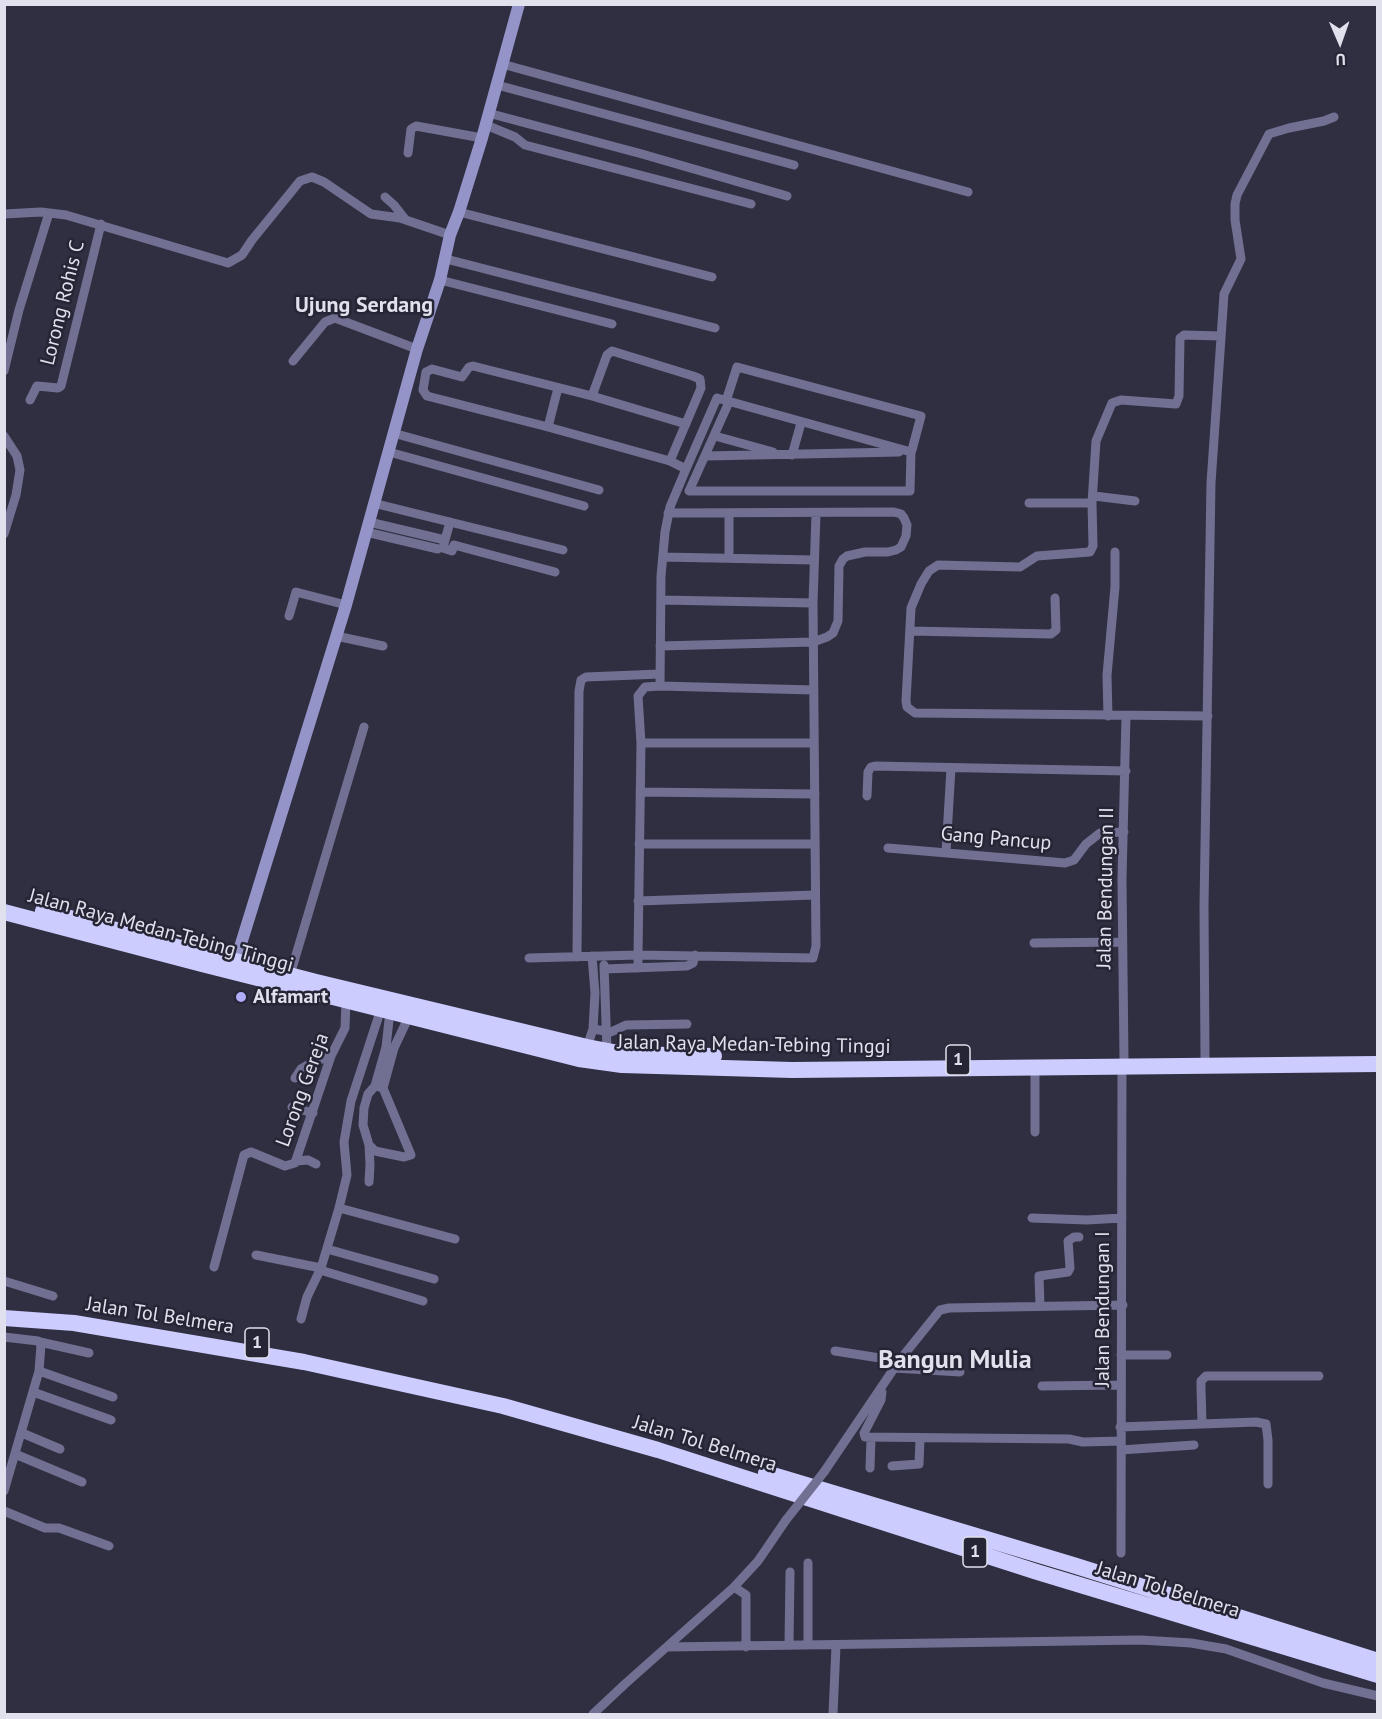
<!DOCTYPE html>
<style>
body{margin:0}
#map{position:relative;width:1382px;height:1719px;overflow:hidden;background:#2f2f41;font-family:"PT Sans",sans-serif}
canvas{display:block}
.frame{position:absolute;inset:0;border:6px solid #e1e1ed;pointer-events:none}
.north{position:absolute;left:1310px;top:12px;width:60px;height:60px;-webkit-text-stroke:4px #252536;paint-order:stroke;rotate:178deg;font-size:16px;font-weight:700;line-height:24px;text-align:center;color:#e1e1ed}
.north::after{content:'';display:block;margin:auto;width:21px;height:27px;background:#e1e1ed;clip-path:polygon(50% 0,100% 100%,50% 72%,0 100%)}
</style>
<div id="map">
<canvas width="1382" height="1719"></canvas>
<div class="frame"></div>
<div class="north">U</div>
</div>
<script>
const c = document.querySelector('canvas').getContext('2d');
c.lineJoin = 'round';
function toPath(rows) {
  const path = new Path2D();
  for (const r of rows) {
    path.moveTo(r[0], r[1]);
    for (let i = 2; i < r.length; i += 2) path.lineTo(r[i], r[i + 1]);
  }
  return path;
}
function strokePath(path, color, width, dash) {
  c.strokeStyle = color;
  c.lineWidth = width;
  c.lineCap = dash ? 'butt' : 'round';
  c.setLineDash(dash || []);
  c.stroke(path);
}
function drawText(font, color, halo, rows, align = 'center') {
  c.font = font + ' "PT Sans",sans-serif';
  c.lineWidth = 5;
  c.setLineDash([]);
  c.textBaseline = 'middle';
  c.strokeStyle = halo;
  c.fillStyle = color;
  for (const [text, x, y, turn = 0] of rows) {
    c.save();
    c.translate(x, y);
    c.rotate((+turn || 0) * Math.PI / 180);
    c.textAlign = isNaN(turn) ? turn : align;
    if (halo) c.strokeText(text, 0, 0);
    c.fillText(text, 0, 0);
    c.restore();
  }
}
const street = toPath([
 [502,64,968,192],
 [497,85,794,165],
 [488,113,642,154,787,196],
 [486,125,515,137,525,145,751,204],
 [408,153,411,129,416,126,482,138],
 [385,197,394,205,405,219],
 [459,212,712,277],
 [4,214,41,212,66,215,228,263,242,255,252,240,300,181,312,177,324,182,371,214,400,218,450,235],
 [446,259,715,328],
 [440,280,612,324],
 [293,361,325,322,335,318,417,349],
 [4,371,19,310,49,213],
 [592,396,686,424],
 [30,400,37,386,58,388,61,386,101,224],
 [726,401,737,367,921,416,912,450],
 [729,402,689,491,910,491,911,452],
 [548,427,558,388],
 [393,433,599,490],
 [4,436,17,456,20,470,16,495,4,534],
 [715,436,773,452],
 [389,452,584,506],
 [792,455,801,423],
 [706,456,899,452],
 [670,461,701,388,700,379,693,376,612,351,607,355,592,396,473,366,469,367,462,377,432,369,426,372,423,390,427,396,548,427,670,461,686,469,670,507,665,532,661,576,660,686,645,687,638,696,641,743,638,955,813,958,816,946,813,603,816,514],
 [686,469,717,398,911,452],
 [1094,496,1135,501],
 [373,503,563,550],
 [1029,503,1092,503],
 [729,514,729,557],
 [369,522,445,540,450,522],
 [366,532,438,549],
 [445,540,443,548,452,551,454,545,555,572],
 [663,557,813,560],
 [662,600,813,603],
 [289,616,296,592,346,605],
 [910,631,1051,634,1056,630,1055,598],
 [336,636,383,646],
 [660,646,813,642,827,637,833,633,838,621,839,566,843,559,847,556,865,552,888,552,896,550,901,547,906,536,907,525,904,518,901,514,894,512,668,513],
 [660,686,814,690],
 [1108,716,1107,675,1115,587,1115,552],
 [1208,716,915,713,907,707,906,701,911,608,921,584,929,571,938,565,1020,567,1037,556,1090,552,1093,546,1092,503,1096,441,1112,403,1121,400,1176,404,1179,396,1180,338,1184,335,1221,336],
 [641,743,814,743],
 [640,792,815,794],
 [867,796,868,772,871,767,875,766,1126,771],
 [639,844,815,844],
 [888,848,1065,863,1074,860,1086,844,1100,833,1124,832],
 [946,852,951,768],
 [638,901,815,895],
 [1034,943,1122,942],
 [577,957,579,691,581,680,586,677,660,674],
 [529,958,638,955,638,968],
 [604,965,607,1050],
 [604,969,687,966,693,963,695,955],
 [290,975,364,727],
 [593,1029,611,1032,626,1025,687,1024],
 [587,1047,593,1029,595,993,592,956],
 [1205,1059,1204,906,1211,483,1224,294,1241,259,1235,220,1235,204,1237,195,1269,134,1289,128,1324,121,1334,117],
 [1124,1060,1122,879,1126,716],
 [1035,1066,1035,1132],
 [295,1078,301,1069,313,1062,331,1056],
 [375,1086,386,1047,390,1011],
 [292,1107,313,1113],
 [369,1145,375,1151,404,1157,411,1155,383,1088,394,1048,409,1016],
 [296,1161,308,1160,316,1164],
 [369,1182,370,1165,369,1145,363,1125,364,1108,368,1094,375,1086,383,1088],
 [339,1208,455,1239],
 [1032,1218,1087,1220,1122,1218],
 [327,1249,434,1279],
 [256,1255,321,1268],
 [214,1267,244,1155,251,1152,285,1166,295,1163,331,1056,345,1028,346,1001],
 [320,1270,423,1301],
 [4,1281,53,1296],
 [1040,1306,1039,1276,1068,1272,1070,1268,1068,1241,1074,1237,1079,1237],
 [301,1319,307,1297,321,1268,339,1208,347,1175,344,1142,351,1101,381,1009],
 [4,1337,38,1341,41,1345,39,1371,4,1491],
 [40,1342,89,1353],
 [835,1351,899,1361],
 [1121,1355,1167,1355],
 [895,1368,960,1372],
 [39,1371,113,1397],
 [1042,1386,1121,1385],
 [33,1392,111,1420],
 [882,1392,881,1400,864,1433,865,1437,1069,1439,1083,1442,1121,1441],
 [1202,1424,1256,1422,1266,1424,1268,1440,1268,1484],
 [1120,1427,1202,1424,1201,1387,1201,1381,1206,1376,1319,1376],
 [22,1433,60,1449],
 [1121,1450,1194,1445],
 [15,1454,82,1482],
 [892,1466,919,1464,920,1439],
 [870,1468,871,1438],
 [824,1472,899,1361,940,1310,949,1308,1123,1305],
 [4,1511,45,1528,59,1528,109,1546],
 [1121,1553,1122,1066],
 [734,1587,746,1595,746,1647],
 [789,1644,790,1572],
 [808,1644,808,1563],
 [667,1647,1141,1640,1191,1643,1226,1649,1323,1683,1378,1696],
 [593,1714,625,1684,734,1587,758,1561,786,1520],
 [833,1714,836,1646]
]);
const secondary = toPath([
 [236,960,346,605,417,349,440,280,450,235,459,212,482,138,519,4]
]);
const highway = toPath([
 [43,911,316,982,587,1047,624,1054,714,1056],
 [4,912,202,964,579,1059,622,1065,792,1070,1378,1064],
 [4,1318,74,1323,304,1362,503,1406,658,1450,1037,1572,1378,1675],
 [766,1473,1073,1565,1378,1661]
]);
const streetBridge = toPath([
 [786,1520,824,1472]
]);
const markers = [
 [241,997,6,"#b1adfa"]
];
const shields = [
 [958,1060,24],
 [257,1343,24],
 [975,1552,24]
];
const shieldNames = [
 ["1",958,1060],
 ["1",257,1343],
 ["1",975,1552]
];
const streetNames = [
 ["Lorong Rohis C",63,303,-76],
 ["Gang Pancup",996,839,5],
 ["Jalan Bendungan II",1106,888,-89],
 ["Jalan Raya Medan-Tebing Tinggi",161,931,15],
 ["Jalan Raya Medan-Tebing Tinggi",754,1045,1],
 ["Lorong Gereja",303,1090,-70],
 ["Jalan Bendungan I",1103,1309,-90],
 ["Jalan Tol Belmera",160,1316,9],
 ["Jalan Tol Belmera",705,1444,17],
 ["Jalan Tol Belmera",1168,1590,17]
];
const poiNames = [
 ["Alfamart",253,997]
];
const quarterNames = [
 ["Ujung Serdang",364,306]
];
const districtNames = [
 ["Bangun Mulia",955,1361]
];
strokePath(street, '#717092', 9);
strokePath(secondary, '#9594c9', 12);
strokePath(highway, '#cdccfe', 16);
strokePath(streetBridge, '#717092', 9);
for (const [x, y, r, color] of markers) {
  const dot = new Path2D();
  dot.arc(x, y, r, 0, 2 * Math.PI);
  c.fillStyle = color;
  c.fill(dot);
  strokePath(dot, '#252536', 2);
}
for (const [x, y, w] of shields) {
  const box = new Path2D();
  box.roundRect(x - w / 2, y - 15, w, 30, 4.5);
  c.fillStyle = '#252536';
  c.fill(box);
  strokePath(box, '#e1e1ed', 1.5);
}
drawText('bold 18px', '#e1e1ed', null, shieldNames);
drawText('20px', '#e1e1ed', '#252536', streetNames);
drawText('bold 20px', '#e1e1ed', '#252536', poiNames, 'left');
drawText('bold 22px', '#e1e1ed', '#252536', quarterNames);
drawText('bold 26px', '#e1e1ed', '#252536', districtNames);
</script>
